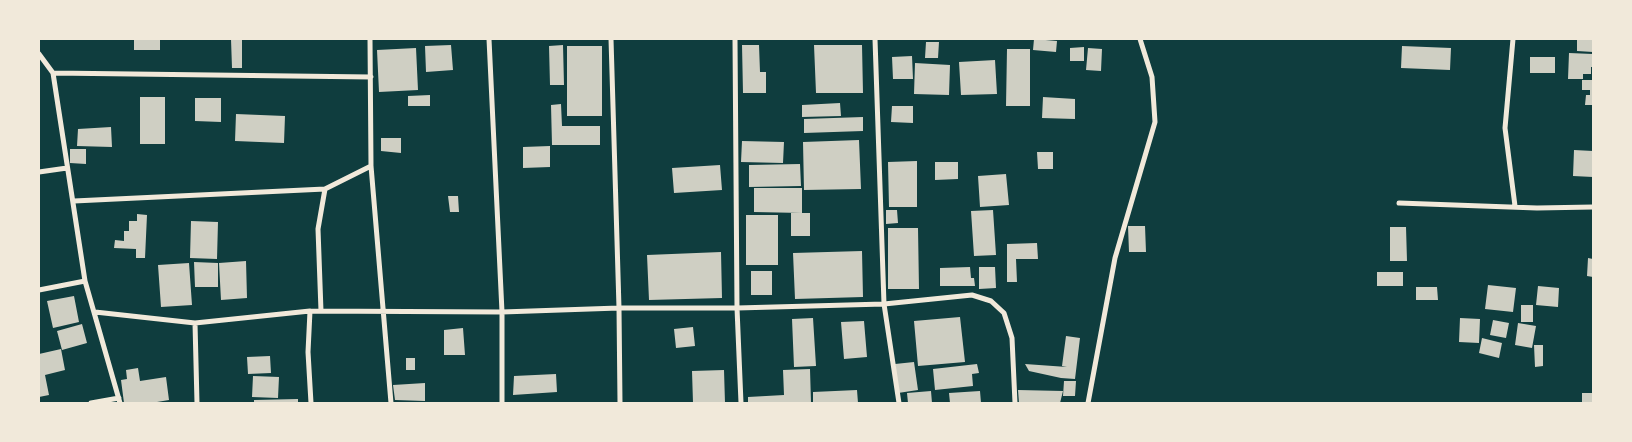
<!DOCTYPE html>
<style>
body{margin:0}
#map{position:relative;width:1632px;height:442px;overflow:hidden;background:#0f3d3e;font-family:Quicksand,sans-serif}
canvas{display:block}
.frame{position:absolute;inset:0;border:40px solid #f1e9da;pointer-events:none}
</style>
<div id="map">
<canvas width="1632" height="442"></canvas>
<div class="frame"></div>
</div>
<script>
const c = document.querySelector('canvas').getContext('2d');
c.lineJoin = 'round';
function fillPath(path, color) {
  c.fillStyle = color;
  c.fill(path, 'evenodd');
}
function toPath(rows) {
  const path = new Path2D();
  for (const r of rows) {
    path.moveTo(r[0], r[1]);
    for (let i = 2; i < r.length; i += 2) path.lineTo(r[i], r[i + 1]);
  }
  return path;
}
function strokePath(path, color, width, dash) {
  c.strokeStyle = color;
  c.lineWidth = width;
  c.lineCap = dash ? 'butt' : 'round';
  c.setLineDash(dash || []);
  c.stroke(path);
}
const building = toPath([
 [134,39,160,39,160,50,134,50],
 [231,39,242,39,242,68,232,68],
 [1034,39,1057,41,1056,52,1033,50],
 [1577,39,1593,39,1593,52,1577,51],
 [926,42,939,42,938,58,925,58],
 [451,45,453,70,426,72,425,46],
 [563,45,564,85,550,85,549,46],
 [742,45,759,45,760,72,766,72,766,93,743,93],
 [814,45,862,45,863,93,816,93],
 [567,46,602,46,602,116,567,116],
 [1402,46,1451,48,1450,70,1401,68],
 [1084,47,1084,61,1070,61,1070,48],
 [416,48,418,90,379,92,377,50],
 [1088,48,1102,49,1101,71,1086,70],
 [1007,49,1030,49,1030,106,1006,106],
 [1569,53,1593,54,1593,67,1591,67,1591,74,1583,74,1583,79,1568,79],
 [912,56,913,79,893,79,892,57],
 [1530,57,1555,57,1555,73,1530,73],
 [995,60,997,94,961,95,959,62],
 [915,63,950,65,949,95,914,94],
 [1582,80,1593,80,1593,105,1585,105,1586,95,1590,95,1590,90,1582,90],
 [430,95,430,106,408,106,408,96],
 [140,97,165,97,165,144,140,144],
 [1043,97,1075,99,1075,119,1042,118],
 [195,98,221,98,221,122,195,121],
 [840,103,841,116,802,117,802,105],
 [561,104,562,126,600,126,600,145,552,145,551,105],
 [892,106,913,106,913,123,891,122],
 [236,114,285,116,284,143,235,141],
 [863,117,863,131,804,133,804,119],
 [111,127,112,147,77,146,78,129],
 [381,138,401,138,401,153,381,151],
 [859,140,861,189,804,190,803,142],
 [742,141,784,142,783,163,741,162],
 [550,146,550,167,523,168,523,147],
 [70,149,86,149,86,164,70,163],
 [1574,150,1593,151,1593,177,1573,176],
 [1037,152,1053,152,1053,169,1038,169],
 [917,161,917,207,889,207,888,162],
 [935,162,958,162,958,179,935,180],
 [800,164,801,186,749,187,749,165],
 [720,165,722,190,674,193,672,168],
 [1006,174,1009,205,980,207,978,176],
 [754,188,802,188,802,213,754,212],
 [448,196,458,196,459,212,450,212],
 [886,210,897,210,898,223,886,224],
 [993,210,996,255,974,256,971,211],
 [791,213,810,213,810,236,791,236],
 [137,214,147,215,145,258,136,258,136,249,114,248,115,240,124,241,124,231,129,231,129,221,137,221],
 [746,215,778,215,778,265,746,265],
 [191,221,218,222,217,259,190,258],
 [1128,226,1145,226,1146,252,1129,252],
 [1390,227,1406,227,1407,261,1390,261],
 [888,228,918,228,919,289,888,289],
 [1037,243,1038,259,1016,259,1017,282,1007,282,1007,244],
 [862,251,863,297,795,299,793,253],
 [721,252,722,298,649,300,647,255],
 [1588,258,1593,259,1593,277,1587,276],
 [246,261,247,298,221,300,219,263],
 [194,262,218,263,218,287,195,287],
 [189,263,192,305,161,307,158,265],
 [970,267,971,278,974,278,975,286,940,286,940,268],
 [979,267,995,267,996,288,979,289],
 [751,271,772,271,772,295,751,295],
 [1377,272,1403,272,1403,286,1377,286],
 [1488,285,1516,288,1513,312,1485,309],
 [1538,286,1559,288,1558,307,1536,305],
 [1416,287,1437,287,1438,300,1416,300],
 [74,296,79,322,53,328,47,301],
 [1521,305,1533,305,1533,322,1521,322],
 [960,317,965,362,918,366,914,321],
 [813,318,816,366,794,367,792,319],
 [1460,318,1480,319,1479,343,1459,342],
 [1493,320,1509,323,1506,338,1490,335],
 [864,321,867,357,844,359,841,322],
 [1518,323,1536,326,1532,348,1515,345],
 [82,324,87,343,62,350,57,331],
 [693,327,695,346,676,348,674,329],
 [463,328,465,355,444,355,444,330],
 [1066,336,1080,338,1075,379,1061,378,1029,371,1025,364,1067,367,1062,366],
 [1482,338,1502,343,1499,358,1479,353],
 [1534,345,1543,345,1543,366,1535,367],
 [61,349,65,370,45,375,49,395,39,397,39,354],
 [270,356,271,373,248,374,247,357],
 [406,358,415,358,415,370,406,370],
 [914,362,918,390,898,393,895,364],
 [977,364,979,373,972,374,973,386,935,390,933,369],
 [138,368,140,381,166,377,169,400,151,403,124,403,121,380,127,379,126,370],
 [810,369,811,403,748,403,748,397,784,395,783,370],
 [724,370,725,403,693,403,692,371],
 [556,374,557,392,513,395,514,376],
 [253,376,279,377,278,398,252,397],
 [1064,381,1076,381,1075,396,1063,396],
 [425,383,425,401,395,400,393,385],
 [857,390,858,403,813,403,813,392],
 [1018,390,1063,391,1060,403,1019,403],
 [931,391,932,403,908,403,907,393],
 [980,391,981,403,950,403,949,393],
 [1582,393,1593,393,1593,403,1582,403],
 [298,399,298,403,254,403,254,400]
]);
const minor = toPath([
 [370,39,371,166,391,403],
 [489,39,502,312,502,403],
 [611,39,619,308,620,403],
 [735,39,737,308,741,403],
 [875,39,884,304,899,403],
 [1513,39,1505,128,1515,206],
 [39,54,53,73,85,281,120,403],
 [53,73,371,77],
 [39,172,67,168],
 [74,201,325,189,371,166],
 [1399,203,1537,208,1593,207],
 [39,290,85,281],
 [310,311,308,352,311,403],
 [321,311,318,229,325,189],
 [95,312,195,323,310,311,502,312,619,308,737,308,884,304,972,295,991,301,1004,313,1012,338,1015,403],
 [195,323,197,403],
 [91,403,119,398],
 [1088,403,1115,258,1155,122,1152,77,1140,39]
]);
fillPath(building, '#cfcfc3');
strokePath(minor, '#f1e9da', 5);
</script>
